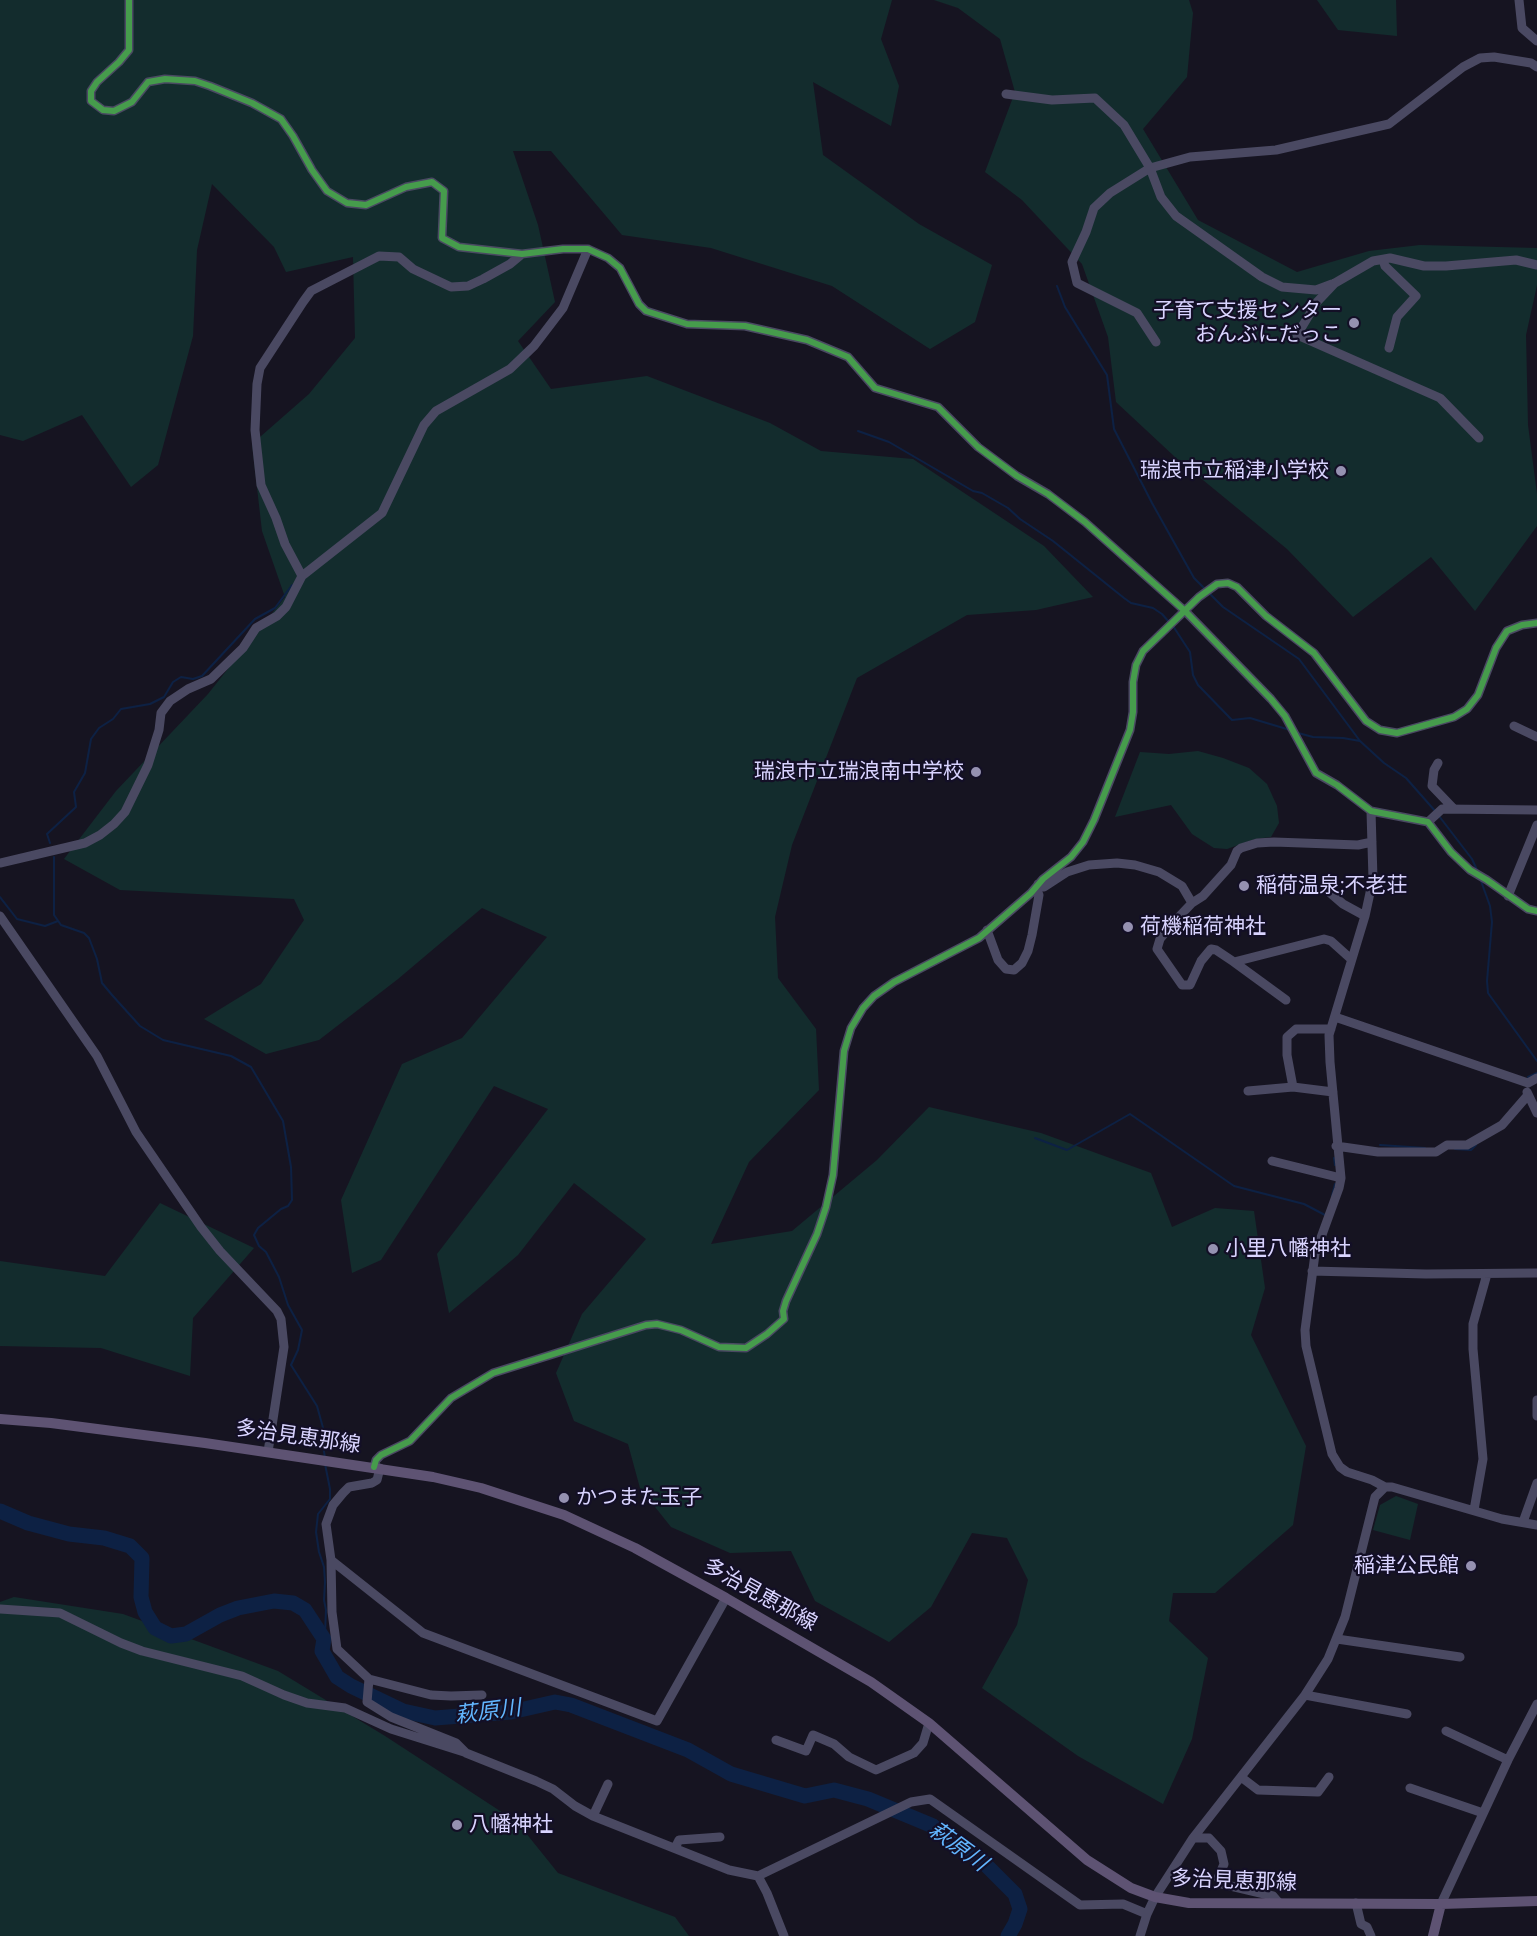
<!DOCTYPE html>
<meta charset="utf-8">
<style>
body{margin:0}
canvas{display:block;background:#161421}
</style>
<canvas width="1537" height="1936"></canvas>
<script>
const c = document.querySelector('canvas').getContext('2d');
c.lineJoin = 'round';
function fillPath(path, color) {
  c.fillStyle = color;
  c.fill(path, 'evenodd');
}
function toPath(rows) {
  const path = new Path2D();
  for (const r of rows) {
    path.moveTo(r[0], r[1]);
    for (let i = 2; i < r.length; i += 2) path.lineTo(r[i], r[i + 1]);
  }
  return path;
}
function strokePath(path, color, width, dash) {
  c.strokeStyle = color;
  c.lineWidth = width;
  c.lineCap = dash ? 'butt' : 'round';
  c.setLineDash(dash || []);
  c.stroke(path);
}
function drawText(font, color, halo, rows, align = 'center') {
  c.font = font + ' Montserrat,"Noto Sans JP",sans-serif';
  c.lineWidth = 4.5;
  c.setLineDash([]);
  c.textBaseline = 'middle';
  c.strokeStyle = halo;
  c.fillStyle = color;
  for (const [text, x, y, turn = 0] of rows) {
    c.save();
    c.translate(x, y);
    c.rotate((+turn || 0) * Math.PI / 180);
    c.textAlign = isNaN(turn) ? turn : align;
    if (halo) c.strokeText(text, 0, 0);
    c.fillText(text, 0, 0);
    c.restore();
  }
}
const green = toPath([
 [0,0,892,0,881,39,899,86,891,126,813,82,823,155,919,224,992,265,975,322,930,349,832,286,711,248,622,235,551,151,513,151,538,225,555,302,518,341,551,389,647,376,770,423,821,451,913,459,1044,546,1093,597,1036,610,967,615,857,678,792,845,775,917,778,978,816,1029,819,1090,749,1162,711,1244,792,1231,877,1160,929,1107,1041,1133,1151,1173,1172,1227,1215,1208,1254,1211,1265,1288,1251,1335,1306,1446,1293,1525,1215,1593,1173,1593,1169,1621,1208,1658,1192,1739,1163,1804,1078,1756,982,1688,1017,1625,1028,1580,1007,1538,972,1533,931,1607,889,1642,815,1601,791,1551,730,1553,671,1527,640,1488,628,1444,574,1421,556,1373,582,1314,646,1239,574,1183,518,1255,449,1313,437,1254,548,1109,494,1086,381,1260,352,1273,341,1200,402,1064,462,1038,547,937,482,908,398,979,319,1040,266,1054,204,1019,261,984,304,920,294,899,120,890,64,859,116,791,208,694,285,597,262,531,252,444,309,394,355,338,353,257,286,272,274,247,212,184,197,250,193,336,158,465,131,487,82,415,23,441,0,435],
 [934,0,1189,0,1193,13,1187,77,1143,129,1198,220,1297,272,1369,251,1420,245,1537,248,1537,285,1526,335,1528,425,1537,494,1537,526,1475,611,1431,557,1353,617,1287,549,1175,457,1116,402,1108,337,1082,264,1022,200,985,172,1015,92,1000,39,958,8],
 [1317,0,1396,0,1397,36,1338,30],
 [1198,751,1223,758,1249,768,1267,784,1277,806,1279,823,1271,837,1255,839,1227,849,1214,848,1192,834,1171,805,1115,817,1140,752,1169,754],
 [160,1203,254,1248,193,1318,190,1376,101,1348,0,1346,0,1261,105,1276],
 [1396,1496,1418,1504,1410,1540,1373,1530,1380,1505],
 [14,1597,123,1614,278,1671,385,1736,517,1822,558,1873,675,1917,689,1936,0,1936,0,1602]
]);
const stream = toPath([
 [1057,286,1065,307,1107,375,1114,429,1152,503,1194,578,1205,589],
 [858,431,889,442,973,491,982,493,1008,508,1020,519,1053,541,1124,598,1131,603,1153,608,1162,614,1169,622],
 [1209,593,1223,607,1299,659,1360,741,1384,763,1406,778,1436,812],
 [1173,626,1190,652,1193,675,1198,685,1232,720,1250,718,1290,730],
 [1298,733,1313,737,1343,738,1360,741],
 [1439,816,1472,859,1477,870],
 [50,843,47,834,76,807,74,792,85,773,91,739,99,728,113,719,121,709,150,704,164,697,173,682,181,677,193,679,202,676,255,619,275,608,292,585],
 [54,857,54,915,61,925,84,933,89,938,97,959,102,983,112,995,140,1026,163,1040,231,1056,251,1067,283,1121,291,1167,292,1200,288,1206,281,1209,258,1228,254,1235,259,1246,266,1252,279,1277,288,1305,302,1330,298,1350,291,1365,317,1406,325,1435,323,1445,325,1458],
 [1481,881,1490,906,1492,922,1487,981,1488,993,1537,1061],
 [0,897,17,919,45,926,58,921],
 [1528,1077,1537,1073],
 [1035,1138,1067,1150,1130,1114,1234,1186,1304,1204,1325,1215],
 [1380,1145,1425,1148],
 [1455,1149,1471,1150,1476,1145],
 [1334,1158,1335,1165],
 [1332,1196,1335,1184],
 [324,1639,325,1633,326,1610,324,1600,325,1582,324,1567,319,1552,316,1532,318,1514,330,1499,330,1489,325,1464]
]);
const river = toPath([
 [0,1511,28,1523,69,1534,104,1538,130,1546,142,1558,141,1597,145,1612,155,1628,171,1636,186,1634,220,1615,238,1608,274,1601,293,1603,305,1610,324,1639,322,1651,337,1677,351,1686,403,1711,435,1718,511,1712,555,1702,571,1705,688,1750,731,1774,805,1796,834,1790,868,1799,933,1826,981,1860,1015,1894,1020,1909,1015,1924,1008,1936]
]);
const minor = toPath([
 [129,0,129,50,119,62,97,82,91,91,91,101,103,110,114,111,132,102,148,82,165,79,195,81,210,86,252,103,281,119,293,136,312,170,327,191,347,203,366,205,406,187,432,182,444,191,442,238,459,247,522,254,563,249,588,249,608,258,620,268,639,304,646,311,687,324,745,326,807,340,848,357,875,388,938,407,978,447,1017,476,1048,494,1085,522,1185,611,1271,699,1285,716,1316,773,1337,785,1371,811,1428,822,1451,852,1470,870,1487,880,1528,909,1537,911],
 [1519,0,1522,28,1537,41],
 [1006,94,1052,100,1095,98,1124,125,1150,168,1161,197,1176,216,1262,277,1282,287,1316,290,1332,284],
 [1383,260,1385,266,1416,296,1397,317,1389,348],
 [1156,342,1137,313,1077,283,1072,262,1086,232,1094,208,1110,193,1150,168,1190,157,1276,150,1389,124,1463,67,1480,58,1494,57,1531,63,1537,67],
 [1479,438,1440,398,1297,335,1317,302,1335,283,1373,261,1390,258,1424,266,1446,266,1516,260,1537,265],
 [302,576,285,544,276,518,261,485,255,430,257,384,260,368,303,302,311,291,379,256,399,257,413,269,451,287,468,286,483,279,510,264,522,254],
 [1514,726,1537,737],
 [1438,763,1434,770,1432,786,1454,809],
 [1371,811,1373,879,1365,916,1329,1035,1330,1062,1341,1178,1339,1188,1315,1254,1305,1330,1306,1346,1332,1454,1340,1467,1347,1472,1372,1480,1385,1487,1392,1487,1502,1519,1537,1525],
 [1428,822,1442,809,1537,810],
 [0,863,85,843,100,835,114,824,125,812,148,765,159,730,161,713,170,701,188,689,211,679,243,648,256,628,277,616,286,607,302,576,382,513,424,425,436,411,510,369,534,346,563,308,588,249],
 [1038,884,1044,887,1067,872,1089,865,1117,863,1135,865,1159,872,1182,886,1192,903],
 [1328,891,1343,904,1365,916],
 [1508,896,1537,825],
 [0,916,97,1056,136,1132,201,1227,220,1251,277,1311,281,1319,284,1347,268,1452],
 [987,930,998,960,1006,969,1014,970,1022,963,1028,951,1032,935,1039,895,1036,887],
 [1351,959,1331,941,1324,939,1234,962,1216,950,1211,949,1201,961,1190,985,1182,985,1157,949,1160,939,1174,922,1192,903,1203,896,1231,865,1237,851,1241,848,1257,843,1274,842,1358,845,1372,842],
 [1234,962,1286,1000],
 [1335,1017,1528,1083,1537,1078],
 [1331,1029,1296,1029,1287,1037,1287,1055,1293,1087,1333,1092],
 [1248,1091,1293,1087],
 [1527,1092,1537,1113],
 [1336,1146,1378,1152,1436,1152,1447,1145,1467,1145,1502,1125,1528,1095],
 [1272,1161,1341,1178],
 [1312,1271,1426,1274,1537,1273],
 [1537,1400,1537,1416],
 [374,1467,376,1460,381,1455,410,1441,451,1398,493,1373,646,1325,657,1324,681,1330,719,1347,746,1348,767,1334,784,1319,783,1311,786,1301,817,1234,826,1207,833,1175,844,1051,851,1028,863,1008,874,996,894,982,979,938,1031,893,1043,879,1071,857,1083,842,1094,820,1130,730,1133,712,1133,682,1136,665,1143,651,1199,597,1217,584,1228,583,1237,587,1266,616,1314,653,1366,721,1380,730,1397,733,1454,717,1467,709,1478,695,1496,648,1507,631,1522,625,1537,623],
 [380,1468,377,1480,372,1483,349,1487,343,1493,333,1505,326,1524,331,1560,332,1612,337,1649,369,1679,431,1695,451,1696,482,1695],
 [1474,1510,1483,1459,1473,1349,1473,1324,1487,1274],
 [1523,1522,1537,1483],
 [331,1560,423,1633,657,1721,726,1598],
 [0,1609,60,1613,121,1643,142,1651,242,1676,284,1695,307,1703,345,1708,391,1729,464,1752],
 [1337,1639,1460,1657],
 [369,1679,367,1702,391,1717,456,1743,466,1753,536,1781,553,1789,575,1806,593,1816,729,1870,758,1876,911,1802,930,1799,1080,1905,1123,1904,1147,1914,1155,1897,1193,1838,1305,1695,1328,1659,1345,1617,1375,1497,1385,1487],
 [1305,1695,1407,1714],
 [1446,1731,1508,1760],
 [776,1740,806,1751,813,1735,834,1744,849,1757,876,1770,914,1753,923,1743,929,1723],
 [1241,1777,1258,1790,1318,1792,1329,1777],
 [1410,1788,1483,1813],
 [593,1816,608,1784],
 [1193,1838,1209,1838,1221,1851,1224,1864,1218,1878,1222,1884,1273,1896,1279,1903],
 [675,1848,679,1840,720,1837],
 [758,1876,767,1893,784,1936],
 [1356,1903,1361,1924,1367,1927,1371,1936],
 [1441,1904,1508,1760,1537,1704],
 [1140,1936,1147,1914]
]);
const major = toPath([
 [0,1419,51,1423,205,1443,433,1477,481,1488,564,1515,635,1548,726,1598,871,1682,929,1723,1087,1860,1131,1888,1155,1897,1189,1903,1441,1904,1537,1901],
 [1433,1936,1441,1904]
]);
const cycleway = toPath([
 [129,0,129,50,119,62,97,82,91,91,91,101,103,110,114,111,132,102,148,82,165,79,195,81,210,86,252,103,281,119,293,136,312,170,327,191,347,203,366,205,406,187,432,182,444,191,442,238,459,247,522,254,563,249,588,249,608,258,620,268,639,304,646,311,687,324,745,326,807,340,848,357,875,388,938,407,978,447,1017,476,1048,494,1085,522,1185,611,1271,699,1285,716,1316,773,1337,785,1371,811,1428,822,1451,852,1470,870,1487,880,1528,909,1537,911],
 [374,1467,376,1460,381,1455,410,1441,451,1398,493,1373,646,1325,657,1324,681,1330,719,1347,746,1348,767,1334,784,1319,783,1311,786,1301,817,1234,826,1207,833,1175,844,1051,851,1028,863,1008,874,996,894,982,979,938,1031,893,1043,879,1071,857,1083,842,1094,820,1130,730,1133,712,1133,682,1136,665,1143,651,1199,597,1217,584,1228,583,1237,587,1266,616,1314,653,1366,721,1380,730,1397,733,1454,717,1467,709,1478,695,1496,648,1507,631,1522,625,1537,623]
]);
const markers = [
 [1354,323,6,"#9591b1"],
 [1341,471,6,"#9591b1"],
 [976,772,6,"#9591b1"],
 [1244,886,6,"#9591b1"],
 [1128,927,6,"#9591b1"],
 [1213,1249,6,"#9591b1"],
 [564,1498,6,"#9591b1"],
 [1471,1566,6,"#9591b1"],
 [457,1825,6,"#9591b1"]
];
const poiNames = [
 ["子育て支援センター",1342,311,"right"],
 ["おんぶにだっこ",1342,335,"right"],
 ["瑞浪市立稲津小学校",1329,471,"right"],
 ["瑞浪市立瑞浪南中学校",964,772,"right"],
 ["稲荷温泉;不老荘",1256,886],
 ["荷機稲荷神社",1140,927],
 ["小里八幡神社",1225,1249],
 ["かつまた玉子",576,1498],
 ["稲津公民館",1459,1566,"right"],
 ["八幡神社",469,1825]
];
const streetNames = [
 ["多治見恵那線",298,1437,8],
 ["多治見恵那線",760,1595,29],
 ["多治見恵那線",1234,1881,2]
];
const waterNames = [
 ["萩原川",488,1712,-7],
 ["萩原川",958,1847,36]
];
fillPath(green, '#132c2d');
strokePath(stream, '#0d2144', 2);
strokePath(river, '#0d2144', 15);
strokePath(minor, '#4a4962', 9);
strokePath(major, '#5e5373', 10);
strokePath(cycleway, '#469c4c', 6);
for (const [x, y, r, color] of markers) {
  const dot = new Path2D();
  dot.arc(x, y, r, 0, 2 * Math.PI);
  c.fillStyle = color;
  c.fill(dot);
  strokePath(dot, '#130f26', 2);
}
drawText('21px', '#d9d4ff', '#130f26', poiNames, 'left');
drawText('21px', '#d9d4ff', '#130f26', streetNames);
drawText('italic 22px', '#62b6ff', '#130f26', waterNames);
</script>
